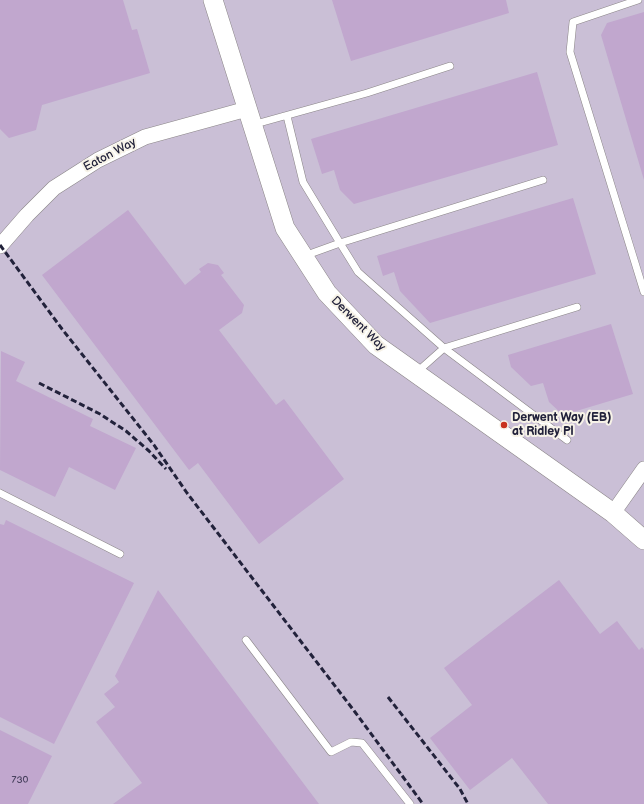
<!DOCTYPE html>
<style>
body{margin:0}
canvas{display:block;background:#f4e9d5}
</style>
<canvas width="644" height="804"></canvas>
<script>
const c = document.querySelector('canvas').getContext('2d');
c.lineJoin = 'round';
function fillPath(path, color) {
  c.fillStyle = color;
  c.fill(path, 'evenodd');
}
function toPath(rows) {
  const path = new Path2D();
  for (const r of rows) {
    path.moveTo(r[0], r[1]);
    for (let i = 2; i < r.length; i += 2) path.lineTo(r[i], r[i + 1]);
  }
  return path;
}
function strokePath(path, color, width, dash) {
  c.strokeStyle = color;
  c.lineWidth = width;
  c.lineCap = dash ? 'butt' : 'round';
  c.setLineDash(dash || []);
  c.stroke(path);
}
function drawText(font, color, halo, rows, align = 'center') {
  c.font = font + ' "Balsamiq Sans",sans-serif';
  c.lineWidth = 4;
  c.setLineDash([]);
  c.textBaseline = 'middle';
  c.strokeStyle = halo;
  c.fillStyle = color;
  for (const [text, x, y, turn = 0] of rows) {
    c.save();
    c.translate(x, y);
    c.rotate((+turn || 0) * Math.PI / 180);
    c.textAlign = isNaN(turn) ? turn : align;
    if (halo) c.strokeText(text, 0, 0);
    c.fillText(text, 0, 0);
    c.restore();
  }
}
const industrial = toPath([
 [0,0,644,0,644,804,0,804]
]);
const building = toPath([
 [0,0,123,0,132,30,137,29,150,73,42,105,36,130,9,138,0,129],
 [332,0,506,0,509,13,351,61],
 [644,12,644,180,601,35,607,23],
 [537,72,558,145,354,204,340,190,334,170,322,174,311,139],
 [573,198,596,274,430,323,400,291,394,272,383,276,377,256],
 [128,210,185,285,201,272,199,269,208,263,218,265,224,273,221,275,244,305,242,313,219,330,276,405,284,399,344,479,259,544,198,463,189,470,42,275],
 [611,324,633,394,563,415,549,402,543,383,531,386,511,367,508,355],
 [1,351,25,362,16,381,93,419,90,426,136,448,115,490,69,467,55,497,0,470],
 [6,520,134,583,54,744,0,717,0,524,4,525],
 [559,580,600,634,617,621,639,650,642,647,644,650,644,804,548,804,512,758,470,790,430,738,472,705,444,668],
 [158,590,319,804,113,804,142,783,96,722,115,707,104,694,119,682,115,676],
 [0,730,52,756,28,804,0,804]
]);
const service = toPath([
 [638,0,573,22,570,52,644,292],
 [287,116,303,182,340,243,304,256],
 [252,125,367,93,450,66],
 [444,348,567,440],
 [444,348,577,307],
 [417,372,444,348,358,272,340,243,543,180],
 [0,493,120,554],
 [246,640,331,752,351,742,362,743,410,804]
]);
const minor = toPath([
 [0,246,27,215,54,188,98,160,145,137,247,109],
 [613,513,644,469]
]);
const tertiary = toPath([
 [213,0,285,228,327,293,376,345,613,513,644,540]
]);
const rail = toPath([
 [0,245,62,329,154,445,187,493,355,712,423,804],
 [39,383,100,414,126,431,149,451,166,469],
 [388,697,460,789,468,804]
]);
const markers = [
 [504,425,4,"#c8321e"]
];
const numberNames = [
 ["730",20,780]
];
const streetNames = [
 ["Eaton Way",110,155,-28],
 ["Derwent Way",358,324,45]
];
const poiNames = [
 ["Derwent Way (EB)",512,418],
 ["at Ridley Pl",512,432]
];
fillPath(industrial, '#cabfd6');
fillPath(building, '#c1a7ce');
strokePath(service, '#8b8688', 8);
strokePath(minor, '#8b8688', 16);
strokePath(tertiary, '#8b8688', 20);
strokePath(service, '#fff', 7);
strokePath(minor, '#fff', 15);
strokePath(tertiary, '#fff', 19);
strokePath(rail, '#22223b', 3, [6, 3]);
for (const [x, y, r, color] of markers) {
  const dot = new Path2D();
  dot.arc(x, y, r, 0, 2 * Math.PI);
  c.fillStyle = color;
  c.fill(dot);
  strokePath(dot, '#f7f3e8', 1.5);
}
drawText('10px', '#4a4360', null, numberNames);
drawText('12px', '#22223b', '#f7f3e8', streetNames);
drawText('bold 12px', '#22223b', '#f7f3e8', poiNames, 'left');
</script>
